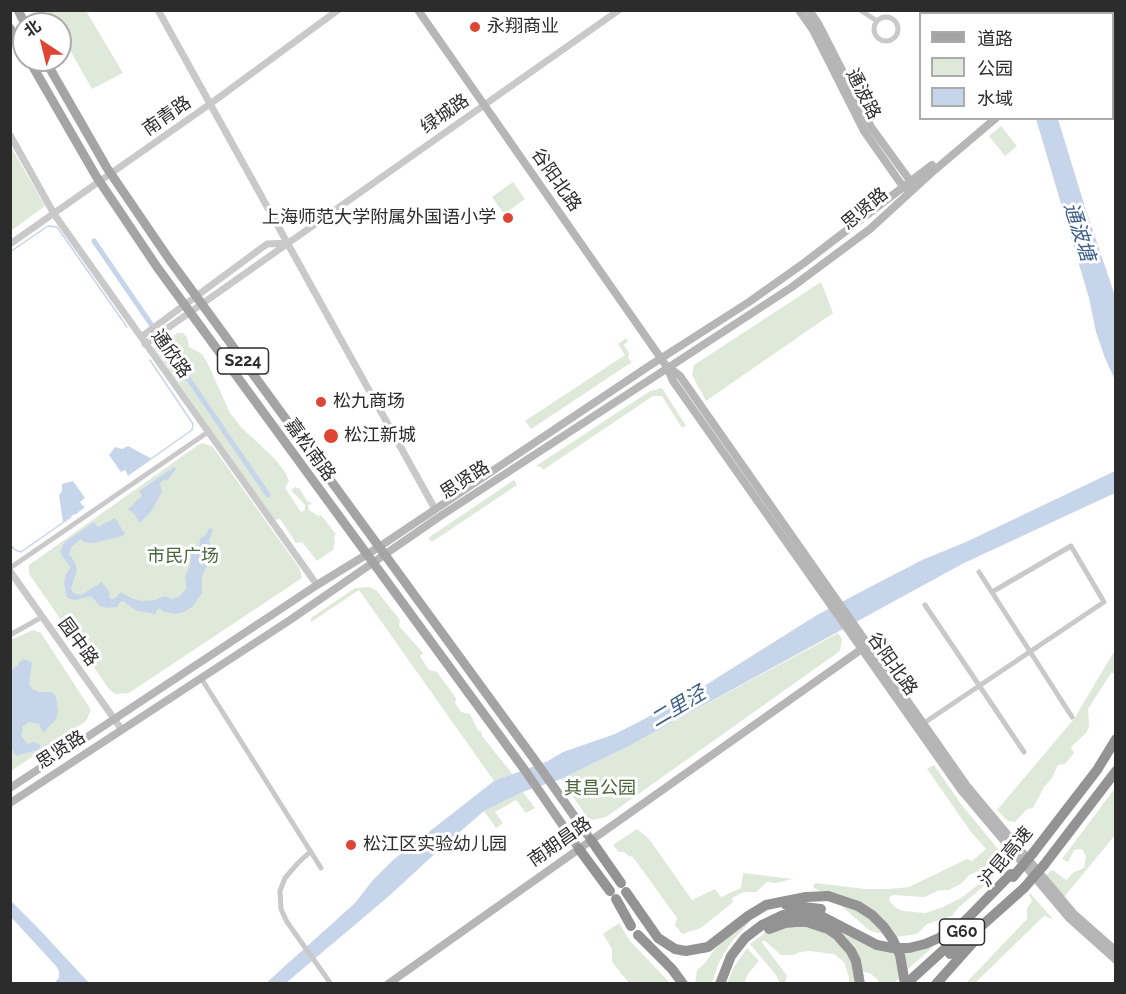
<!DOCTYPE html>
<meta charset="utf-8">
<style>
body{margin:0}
#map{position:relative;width:1126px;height:994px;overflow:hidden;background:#fff;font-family:Raleway,"Noto Sans SC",sans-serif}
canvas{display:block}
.frame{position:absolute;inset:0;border:12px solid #2c2c2c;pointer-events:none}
.legend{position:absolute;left:919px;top:12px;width:195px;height:108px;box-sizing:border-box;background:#fff;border:2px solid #ababab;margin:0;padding:8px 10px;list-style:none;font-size:18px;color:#2c2c2c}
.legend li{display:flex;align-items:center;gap:12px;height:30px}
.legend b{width:30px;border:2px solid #ababab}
.north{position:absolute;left:12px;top:12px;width:60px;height:60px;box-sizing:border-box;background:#fff;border:2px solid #ababab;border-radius:50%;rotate:325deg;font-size:16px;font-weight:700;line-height:24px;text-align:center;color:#2c2c2c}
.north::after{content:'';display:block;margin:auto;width:21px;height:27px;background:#de4633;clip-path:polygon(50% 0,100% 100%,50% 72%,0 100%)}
</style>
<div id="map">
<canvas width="1126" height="994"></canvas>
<div class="frame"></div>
<ul class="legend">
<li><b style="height:8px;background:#a4a4a4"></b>道路</li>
<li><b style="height:16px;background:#dfe9da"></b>公园</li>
<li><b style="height:16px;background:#c6d5e9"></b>水域</li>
</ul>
<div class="north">北</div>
</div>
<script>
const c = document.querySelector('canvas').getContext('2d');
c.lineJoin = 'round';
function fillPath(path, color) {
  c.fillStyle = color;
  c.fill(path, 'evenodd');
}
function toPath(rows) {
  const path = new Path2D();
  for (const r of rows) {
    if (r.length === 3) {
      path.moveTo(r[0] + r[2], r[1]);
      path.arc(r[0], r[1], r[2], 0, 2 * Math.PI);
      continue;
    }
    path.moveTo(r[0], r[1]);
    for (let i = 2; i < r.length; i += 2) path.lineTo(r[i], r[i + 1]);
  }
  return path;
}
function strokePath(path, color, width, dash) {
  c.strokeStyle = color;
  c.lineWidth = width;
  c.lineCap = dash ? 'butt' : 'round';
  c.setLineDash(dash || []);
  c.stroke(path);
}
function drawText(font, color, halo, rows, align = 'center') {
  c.font = font + ' Raleway,"Noto Sans SC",sans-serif';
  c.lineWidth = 6;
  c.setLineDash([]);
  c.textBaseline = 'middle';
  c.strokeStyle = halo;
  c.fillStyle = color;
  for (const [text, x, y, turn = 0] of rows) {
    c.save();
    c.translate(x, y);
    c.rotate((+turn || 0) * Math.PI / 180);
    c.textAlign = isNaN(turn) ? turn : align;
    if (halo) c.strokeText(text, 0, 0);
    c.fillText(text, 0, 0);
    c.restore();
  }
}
const green = toPath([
 [47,11,86,11,123,73,92,89,60,33,60,24,55,24],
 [1001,126,1017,146,1005,156,989,136],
 [10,145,45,206,11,231,10,231],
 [513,182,525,199,504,214,492,197],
 [821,282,833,313,706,401,692,375,694,365],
 [178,333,183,333,187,337,189,347,202,354,207,362,230,413,242,428,275,459,285,472,289,481,285,488,301,512,305,510,305,505,291,490,294,487,299,488,307,501,313,504,308,505,309,510,318,516,321,515,336,534,334,537,335,542,333,550,317,561,302,542,296,543,280,519,275,520,153,347,156,345,161,350,170,345,168,339],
 [626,338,628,341,624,345,629,353,628,358,632,362,531,429,525,421,625,355,618,344],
 [662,388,686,426,682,428,662,396,653,396,543,470,541,467,536,466,650,391],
 [203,443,213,447,300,569,302,578,129,693,115,694,109,689,29,574,29,565,198,445],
 [514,480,517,485,432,542,428,538],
 [369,587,376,590,400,620,399,626,423,653,420,656,429,670,437,672,456,698,455,703,461,712,470,714,478,731,481,731,482,736,514,776,494,781,359,590,311,622,311,618,355,588],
 [33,630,41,633,91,710,86,721,11,771,11,640],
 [838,633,842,639,840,651,606,817,592,820,587,817,561,779,629,746],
 [1115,650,1115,673,1111,673,1088,709,1089,727,1086,733,1071,747,1074,753,1065,764,1058,765,1052,778,1044,787,1033,808,1027,809,1015,822,1008,821,997,810,1074,719],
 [934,765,961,804,1007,860,991,880,958,908,952,916,927,924,917,934,896,937,870,931,837,902,813,887,815,883,865,889,889,889,909,887,967,859,972,861,986,849,971,832,927,769],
 [994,858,1000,862,984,880,961,898,941,908,925,913,903,911,896,908,890,902,889,897,893,895,924,897,940,890,949,890,962,883,969,875,987,867],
 [1115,788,1115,835,1065,896,1062,897,1045,878,1050,871,1053,870,1066,880,1074,872,1084,868,1086,856,1082,849,1074,850,1068,862,1062,859],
 [523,792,535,808,526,813,516,800,495,812,503,823,496,828,484,811],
 [637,829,649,839,692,900,715,889,721,897,741,888,743,873,792,879,776,883,767,882,756,892,744,892,732,898,733,902,701,928,682,934,675,925,677,918,633,857,629,856,624,852,619,852,613,845],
 [1030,893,1053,919,1044,916,975,983,966,983,1027,919,1027,909,1032,901,1029,895],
 [810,915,895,953,900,978,894,983,879,983,878,980,871,974,862,971,856,953],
 [746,920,748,924,732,941,719,962,712,983,695,984,697,970,705,963,714,950],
 [619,923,630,941,670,983,629,983,612,962,612,949,603,934],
 [792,924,825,931,843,946,852,962,855,983,849,983,849,977,844,962,834,954,809,951,800,952,794,955,781,955,765,941,761,941,787,976,785,983,780,983,776,975,750,944,766,932],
 [932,944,933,947,907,970,902,951],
 [747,948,759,961,748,974,744,983,727,983,734,967]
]);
const water = toPath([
 [1036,119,1058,119,1084,204,1115,296,1115,380,1105,358,1096,332,1089,298],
 [128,446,152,459,128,475,125,470,121,472,109,455,115,447,122,449],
 [174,467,176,469,167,481,165,479,160,483,162,491,153,509,140,523,134,514,128,509,142,496,139,491],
 [1115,471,1115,493,964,563,629,746,561,779,525,791,484,811,439,850,389,896,286,983,265,984,355,903,373,880,393,860,494,781,548,761,563,752,615,734,685,698,817,615,851,597,922,560,966,542],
 [73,481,85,498,80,502,84,507,63,522,59,495,62,491,62,484],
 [115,518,125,534,122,536,94,543,84,542,81,539,72,546,69,554,75,563,77,570,71,588,73,593,81,595,102,582,109,592,110,599,114,599,121,592,131,598,141,601,155,600,165,596,171,599,179,597,187,588,185,578,190,565,191,553,199,549,200,538,206,535,209,528,213,529,209,541,214,556,204,571,202,577,202,593,193,606,184,612,175,614,164,612,160,608,156,611,156,614,137,611,123,601,120,602,117,607,107,608,100,606,91,596,75,600,67,598,64,583,66,574,71,567,62,556,60,551,64,543,94,522,98,527],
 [23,659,32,662,29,684,32,689,39,692,52,692,56,697,58,711,56,719,43,733,39,724,29,722,23,726,21,735,27,744,34,742,40,745,40,749,16,756,13,750,11,750,11,671],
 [10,900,39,929,89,983,54,983,59,978,59,971,56,966,11,917]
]);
const stream = toPath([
 [10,252,48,226,57,227,127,327],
 [128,475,192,430,193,424,150,360],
 [75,514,84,507],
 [10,544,15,550,21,552,71,517]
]);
const canal = toPath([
 [94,241,268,495]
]);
const minor = toPath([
 [860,10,877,21],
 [1090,14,1095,10],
 [886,29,12],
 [10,568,208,432],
 [979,572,1072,717],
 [925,605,1024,752],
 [10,635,42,617],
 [201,678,321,868],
 [921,725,1104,602,1071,546,992,592],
 [310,852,298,863,285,878,280,891,281,909,287,922,331,984]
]);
const tertiary = toPath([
 [158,10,435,509],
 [991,10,994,14],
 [10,135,54,214,317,585],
 [10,244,210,104,338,10],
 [141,337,267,244,288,243],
 [145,344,619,10],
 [10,571,122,730]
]);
const secondary = toPath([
 [418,10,667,367,673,381,961,790,1069,918,1116,960],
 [799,10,813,30,864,131,904,188],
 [809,10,819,25,871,127,911,182],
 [1112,14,1116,11],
 [668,367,680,376,967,786,1074,914,1116,951],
 [10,788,317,585,379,547,649,366,749,302,804,263,932,165],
 [10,803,290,620,439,517,792,287,870,229,930,174,996,118],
 [388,984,866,646]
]);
const primary = toPath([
 [18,10,25,24],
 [10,28,24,52],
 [29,60,96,176,157,267,524,769,579,849],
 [45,60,107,168,169,259,534,759,591,840]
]);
const motorway = toPath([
 [591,840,621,883],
 [579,849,610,891],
 [1033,853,1097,770,1116,739],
 [1044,865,1116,771],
 [626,892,658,938,675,949,686,951,708,947,748,916,766,905,806,897,828,896],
 [616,899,631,926],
 [786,905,821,909],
 [769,929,785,923,796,922,807,922,828,929,837,935,851,951,856,961,860,984],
 [638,935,672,969,683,984],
 [950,954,1024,888],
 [720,984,731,956,745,938,762,925,783,915,809,913,821,916,877,945,893,948,909,948,925,944,939,938,964,922,1011,874],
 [906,984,948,946,968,925],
 [936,984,978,937]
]);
const motorwayBridge = toPath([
 [1013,877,1033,853],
 [1024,888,1044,865],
 [828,896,858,906,872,915,884,927,893,940,900,955,905,984]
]);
const markers = [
 [475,27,6,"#de4633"],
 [508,218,6,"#de4633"],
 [321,402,6,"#de4633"],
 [331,436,8,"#de4633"],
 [351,845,6,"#de4633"]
];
const shields = [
 [243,361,51],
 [962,932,45]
];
const shieldNames = [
 ["S224",243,361],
 ["G60",962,932]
];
const poiNames = [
 ["永翔商业",487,27],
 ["上海师范大学附属外国语小学",496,218,"right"],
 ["松九商场",333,402],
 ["松江新城",344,436],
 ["松江区实验幼儿园",363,845]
];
const streetNames = [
 ["通波路",863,94,63],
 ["绿城路",445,114,-35],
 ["南青路",167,116,-35],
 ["谷阳北路",556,180,55],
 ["思贤路",865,209,-40],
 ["通欣路",171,354,55],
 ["嘉松南路",310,450,54],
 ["思贤路",465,480,-33],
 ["园中路",78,642,54],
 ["谷阳北路",892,664,55],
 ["思贤路",61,750,-33],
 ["南期昌路",560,842,-35],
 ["沪昆高速",1006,857,-50]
];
const parkNames = [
 ["市民广场",183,557],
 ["其昌公园",600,789]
];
const waterNames = [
 ["通波塘",1079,232,72],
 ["二里泾",678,707,-31]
];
fillPath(green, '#dfe9da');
fillPath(water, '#c6d5e9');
strokePath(stream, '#c6d5e9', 1.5);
strokePath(canal, '#c6d5e9', 5);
strokePath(minor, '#c9c9c9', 5);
strokePath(tertiary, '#c9c9c9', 7);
strokePath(secondary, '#b6b6b6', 8);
strokePath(primary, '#a4a4a4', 9);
strokePath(motorway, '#939393', 10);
strokePath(motorwayBridge, '#939393', 10);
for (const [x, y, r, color] of markers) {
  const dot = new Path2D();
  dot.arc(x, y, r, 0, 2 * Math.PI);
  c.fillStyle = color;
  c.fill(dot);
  strokePath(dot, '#fff', 2);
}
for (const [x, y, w] of shields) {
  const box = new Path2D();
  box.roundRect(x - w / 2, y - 13, w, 26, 4.5);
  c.fillStyle = '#fff';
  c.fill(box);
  strokePath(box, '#2c2c2c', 1.5);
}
drawText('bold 16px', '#2c2c2c', null, shieldNames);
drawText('18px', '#2c2c2c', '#fff', poiNames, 'left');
drawText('18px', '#2c2c2c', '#fff', streetNames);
drawText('18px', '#48653c', '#fff', parkNames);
drawText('italic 20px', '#3e5f8a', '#fff', waterNames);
</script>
